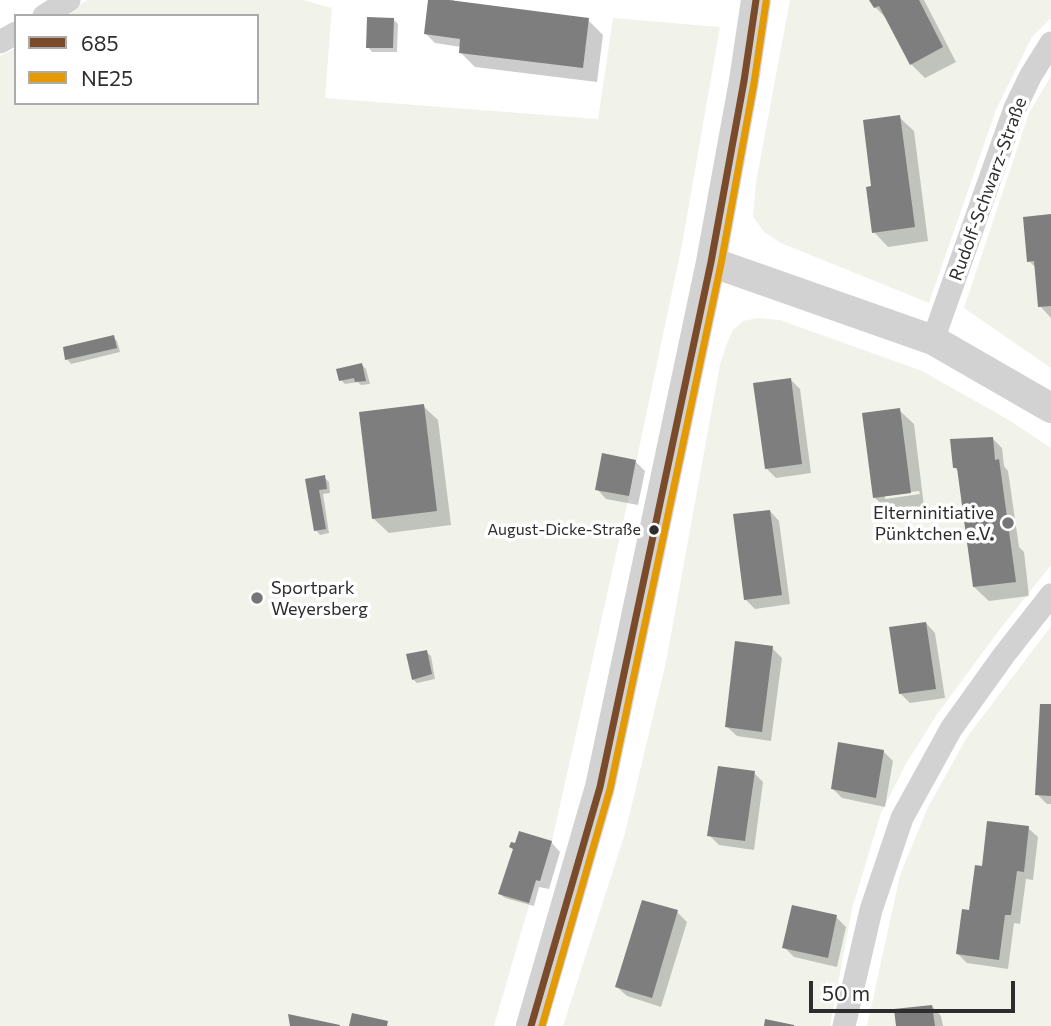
<!DOCTYPE html>
<meta charset="utf-8">
<style>
body{margin:0}
#map{position:relative;width:1051px;height:1026px;overflow:hidden;background:#fff;font-family:Commissioner,sans-serif}
canvas{display:block}
.legend{position:absolute;left:14px;top:14px;width:245px;height:91px;box-sizing:border-box;background:#fff;border:2px solid #ababab;margin:0;padding:9px 12px;list-style:none;font-size:21px;color:#2d2d2d}
.legend li{display:flex;align-items:center;gap:14px;height:35px}
.legend b{width:35px;border:2px solid #ababab}
.scale{position:absolute;left:809px;top:981px;width:206px;height:32px;box-sizing:border-box;border:4px solid #2d2d2d;border-top:0;padding-left:9px;font-size:21px;line-height:24px;white-space:nowrap;color:#2d2d2d;-webkit-text-stroke:5px #fff;paint-order:stroke}
</style>
<div id="map">
<canvas width="1051" height="1026"></canvas>
<ul class="legend">
<li><b style="height:9px;background:#7a4b2a"></b>685</li>
<li><b style="height:9px;background:#e39a04"></b>NE25</li>
</ul>
<div class="scale">50 m</div>
</div>
<script>
const c = document.querySelector('canvas').getContext('2d');
c.lineJoin = 'round';
function fillPath(path, color) {
  c.fillStyle = color;
  c.fill(path, 'evenodd');
}
function toPath(rows) {
  const path = new Path2D();
  for (const r of rows) {
    path.moveTo(r[0], r[1]);
    for (let i = 2; i < r.length; i += 2) path.lineTo(r[i], r[i + 1]);
  }
  return path;
}
function strokePath(path, color, width, dash) {
  c.strokeStyle = color;
  c.lineWidth = width;
  c.lineCap = dash ? 'butt' : 'round';
  c.setLineDash(dash || []);
  c.stroke(path);
}
function drawText(font, color, halo, rows, align = 'center') {
  c.font = font + ' Commissioner,sans-serif';
  c.lineWidth = 7;
  c.setLineDash([]);
  c.textBaseline = 'middle';
  c.strokeStyle = halo;
  c.fillStyle = color;
  for (const [text, x, y, turn = 0] of rows) {
    c.save();
    c.translate(x, y);
    c.rotate((+turn || 0) * Math.PI / 180);
    c.textAlign = isNaN(turn) ? turn : align;
    if (halo) c.strokeText(text, 0, 0);
    c.fillText(text, 0, 0);
    c.restore();
  }
}
const green = toPath([
 [87,0,303,0,332,8,325,98,598,119,613,18,720,27,682,245,629,496,552,841,540,881,536,881,494,1026,0,1026,0,56,16,48,16,103,257,103,257,16,63,16],
 [790,0,1051,0,1051,18,1032,37,996,110,929,303,781,243,764,232,753,217,756,182],
 [1051,76,1051,368,964,308,1029,113],
 [758,318,780,320,922,371,1009,420,1051,448,1051,565,997,633,936,716,907,762,881,813,852,909,830,1026,563,1026,625,833,666,662,720,364,727,343,733,330,743,321],
 [1051,626,1051,1026,867,1026,900,875,928,807,967,737]
]);
const shadow = toPath([
 [429,0,454,0,453,3,588,20,603,35,597,82,475,67,460,52,461,47,435,43,425,33],
 [871,0,924,0,956,62,925,78,911,64,889,21,875,7],
 [394,20,398,24,397,52,372,52,368,47],
 [899,117,914,131,928,241,888,247,874,232],
 [1051,216,1051,318,1040,306,1037,269,1029,261],
 [113,337,117,341,120,352,71,364,67,359],
 [362,365,366,369,370,384,361,385,358,382,345,384,341,380],
 [791,380,800,389,811,473,776,478,766,468],
 [423,406,438,420,451,525,389,533,374,519],
 [899,410,914,424,924,507,890,512,875,498],
 [919,491,920,494,885,499,885,495],
 [992,438,1002,448,1004,466,1008,471,1019,547,1024,552,1029,596,989,601,974,587,959,472,954,467],
 [636,462,645,471,638,505,606,499,597,489],
 [324,477,329,482,330,493,323,494,329,533,320,535,316,530,307,480],
 [770,511,779,521,790,604,755,609,745,599],
 [926,623,935,633,945,698,910,703,900,693],
 [772,648,782,658,771,741,737,736,727,727],
 [426,652,431,656,435,679,417,683,413,679],
 [1051,706,1051,804,1047,804,1037,794],
 [883,751,893,761,885,807,842,798,833,789],
 [754,773,763,782,754,850,719,845,709,835],
 [1028,828,1038,837,1033,880,1026,879,1020,924,1014,923,1008,969,967,963,958,954,983,868],
 [551,842,560,852,549,889,539,887,534,906,505,898,500,894,515,850],
 [643,902,677,912,687,922,661,1007,627,996,617,987],
 [836,917,846,927,837,967,794,957,784,947],
 [932,1006,941,1016,943,1026,898,1026]
]);
const building = toPath([
 [428,0,449,0,589,18,583,68,459,53,460,39,424,34],
 [869,0,919,0,943,47,910,65,879,6,874,8],
 [367,17,394,18,393,48,366,48],
 [900,115,915,227,872,233,866,187,871,186,863,120],
 [1051,214,1051,306,1038,307,1034,261,1027,262,1023,217],
 [114,335,117,348,65,360,63,347],
 [362,363,366,381,355,382,354,378,339,381,336,369],
 [791,378,802,464,765,469,753,383],
 [424,404,437,511,372,519,359,412],
 [900,408,911,493,873,498,862,413],
 [993,437,995,460,999,459,1016,582,973,587,957,468,953,468,950,439],
 [602,453,636,460,629,496,595,490],
 [325,475,327,489,319,490,326,529,314,531,305,479],
 [770,510,782,595,744,600,733,514],
 [926,622,936,689,899,694,889,627],
 [735,641,773,646,762,732,725,727],
 [427,650,432,674,412,680,406,654],
 [1040,704,1051,704,1051,796,1035,795],
 [838,742,884,750,876,798,831,789],
 [718,766,755,771,745,841,707,836],
 [987,821,1029,826,1024,872,1017,871,1011,915,1005,915,999,960,956,954,962,909,969,910,975,865,982,866],
 [519,831,552,841,540,881,536,880,529,903,498,894,513,849,509,847,511,842,515,843],
 [642,900,678,910,652,998,615,987],
 [792,905,837,915,828,958,782,948],
 [932,1005,935,1026,896,1026,894,1009],
 [352,1013,388,1021,387,1026,349,1026],
 [288,1014,340,1025,340,1026,290,1026],
 [765,1019,794,1025,794,1026,764,1026]
]);
const minor = toPath([
 [44,16,69,0],
 [0,42,16,33],
 [933,340,1015,108,1031,75,1051,43],
 [844,1026,871,910,902,818,951,729,1004,655,1051,595]
]);
const tertiary = toPath([
 [711,262,933,340,1051,408],
 [531,1026,600,787,711,262,744,81,756,0]
]);
const bus1 = toPath([
 [531,1026,600,787,711,262,744,81,756,0]
]);
const bus2 = toPath([
 [542,1026,610,789,721,264,754,83,766,2]
]);
const markers = [
 [1008,523,7,"#767676"],
 [654,530,6,"#2d2d2d"],
 [257,598,7,"#767676"]
];
const busNames = [
 ["August-Dicke-Straße",641,530]
];
const streetNames = [
 ["Rudolf-Schwarz-Straße",988,189,-70]
];
const poiNames = [
 ["Elterninitiative",994,513],
 ["Pünktchen e.V.",994,534],
 ["Sportpark",271,588,"left"],
 ["Weyersberg",271,609,"left"]
];
fillPath(green, '#f1f3eb');
fillPath(shadow, '#0003');
fillPath(building, '#7e7e7e');
strokePath(minor, '#d2d2d2', 23);
strokePath(tertiary, '#d2d2d2', 30);
strokePath(bus1, '#7a4b2a', 7);
strokePath(bus2, '#e39a04', 7);
for (const [x, y, r, color] of markers) {
  const dot = new Path2D();
  dot.arc(x, y, r, 0, 2 * Math.PI);
  c.fillStyle = color;
  c.fill(dot);
  strokePath(dot, '#fff', 2.5);
}
drawText('16px', '#2d2d2d', '#fff', busNames, 'right');
drawText('18px', '#2d2d2d', '#fff', streetNames);
drawText('18px', '#2d2d2d', '#fff', poiNames, 'right');
</script>
